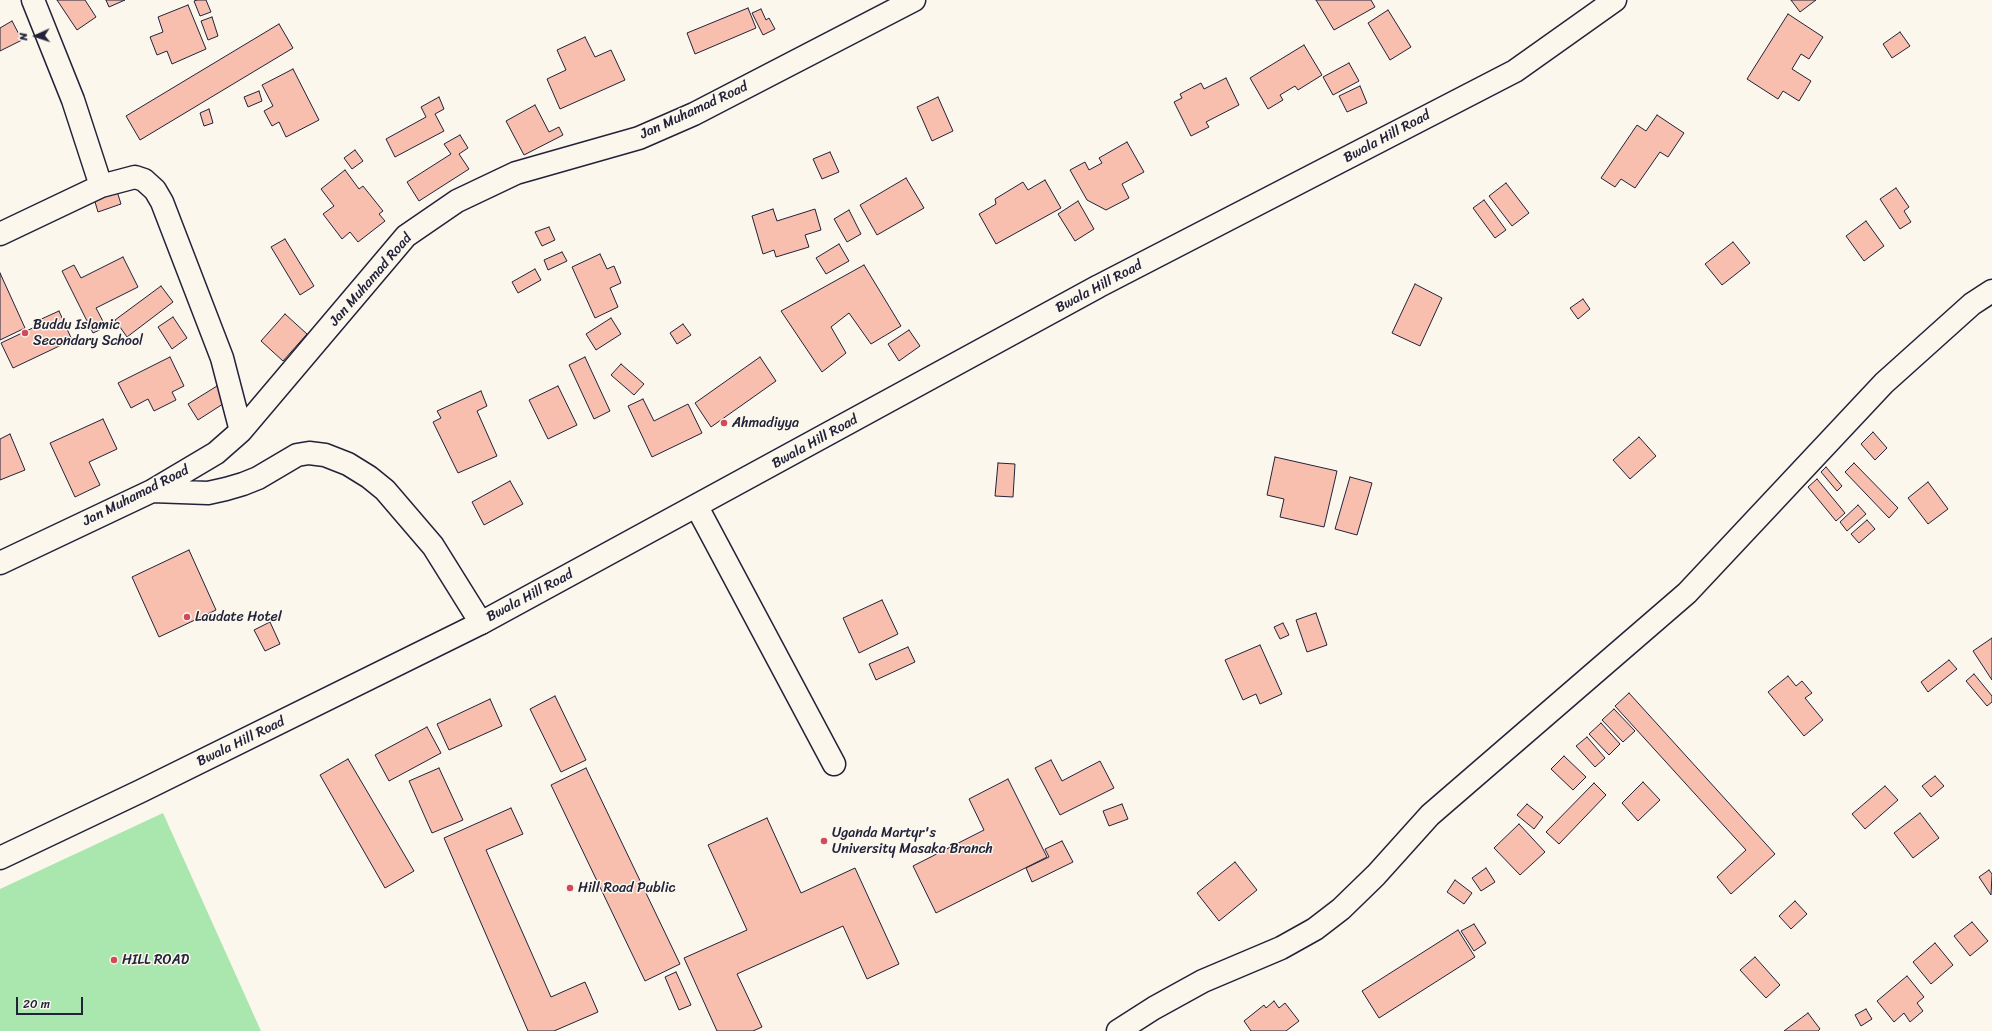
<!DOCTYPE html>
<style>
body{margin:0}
#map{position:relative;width:1992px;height:1031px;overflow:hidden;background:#fbf7ec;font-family:Sriracha,sans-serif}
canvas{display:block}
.north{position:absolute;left:16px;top:16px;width:40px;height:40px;-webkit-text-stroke:3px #fbf7ec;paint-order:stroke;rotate:267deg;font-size:11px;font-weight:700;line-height:16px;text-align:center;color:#22223b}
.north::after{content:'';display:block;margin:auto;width:14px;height:18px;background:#22223b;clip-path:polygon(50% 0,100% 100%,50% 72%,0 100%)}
.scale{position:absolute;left:16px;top:997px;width:67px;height:18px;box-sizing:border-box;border:2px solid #22223b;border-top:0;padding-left:5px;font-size:12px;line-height:14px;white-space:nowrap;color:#22223b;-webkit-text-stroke:3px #fbf7ec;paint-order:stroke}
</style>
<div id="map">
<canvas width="1992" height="1031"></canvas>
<div class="north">N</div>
<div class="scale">20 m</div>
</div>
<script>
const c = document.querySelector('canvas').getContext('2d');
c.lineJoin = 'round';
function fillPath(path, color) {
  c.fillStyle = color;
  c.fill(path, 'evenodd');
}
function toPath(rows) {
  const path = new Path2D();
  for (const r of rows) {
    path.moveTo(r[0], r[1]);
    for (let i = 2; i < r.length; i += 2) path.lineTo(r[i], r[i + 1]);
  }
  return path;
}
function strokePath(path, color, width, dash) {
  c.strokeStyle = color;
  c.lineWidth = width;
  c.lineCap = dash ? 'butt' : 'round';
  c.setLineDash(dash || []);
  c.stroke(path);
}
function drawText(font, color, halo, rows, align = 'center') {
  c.font = font + ' Sriracha,sans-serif';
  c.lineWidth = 3;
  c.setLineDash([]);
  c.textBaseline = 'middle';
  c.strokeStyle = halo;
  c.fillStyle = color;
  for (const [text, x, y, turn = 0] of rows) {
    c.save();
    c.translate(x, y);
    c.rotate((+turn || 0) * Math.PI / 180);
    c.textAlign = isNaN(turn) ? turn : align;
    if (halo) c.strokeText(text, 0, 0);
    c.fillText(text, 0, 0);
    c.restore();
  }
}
const green = toPath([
 [163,813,261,1031,0,1031,0,889]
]);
const building = toPath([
 [57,0,85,0,96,17,77,30,57,0],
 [106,0,125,0,109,7,106,0],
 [197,0,206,0,211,12,200,16,194,1,197,0],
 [1316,0,1371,0,1375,7,1334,30,1316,0],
 [1791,0,1816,0,1800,12,1791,0],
 [188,5,206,49,172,64,167,51,157,55,150,37,163,32,158,17,188,5],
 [748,8,756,28,695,54,687,33,748,8],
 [761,9,766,20,769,18,775,29,763,35,752,13,761,9],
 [1388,10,1411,47,1390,60,1368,23,1388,10],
 [1788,14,1823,37,1809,59,1801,54,1792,69,1811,81,1799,101,1783,91,1778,99,1747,79,1788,14],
 [212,17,218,36,208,40,201,21,212,17],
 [12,21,22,40,0,51,0,28,12,21],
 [279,24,293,48,140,140,126,116,279,24],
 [1900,32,1910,46,1892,58,1883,44,1900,32],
 [585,37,595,57,611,50,625,80,560,109,547,79,566,70,557,50,585,37],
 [1304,45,1322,75,1298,90,1295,86,1280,95,1283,100,1268,109,1250,78,1304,45],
 [1349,63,1359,81,1333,95,1323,77,1349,63],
 [293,69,319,120,286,137,279,122,272,126,264,111,273,106,262,85,293,69],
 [1226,78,1239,105,1206,122,1209,127,1191,136,1174,102,1182,98,1180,94,1201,83,1204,89,1226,78],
 [1360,86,1367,103,1347,112,1339,96,1360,86],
 [259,91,262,101,248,107,244,97,259,91],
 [439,97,444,109,435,114,444,131,395,157,386,139,426,117,421,107,439,97],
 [938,97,953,131,932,141,917,107,938,97],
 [535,105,549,132,559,127,563,135,524,155,506,121,535,105],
 [209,109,213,123,204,126,200,113,209,109],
 [1657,115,1684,133,1668,157,1660,152,1635,188,1621,179,1615,187,1601,178,1637,125,1646,131,1657,115],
 [460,135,468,148,459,154,469,169,419,201,407,182,451,154,444,144,460,135],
 [1127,142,1144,172,1122,184,1129,198,1106,210,1087,200,1070,170,1085,162,1089,170,1102,163,1099,158,1127,142],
 [355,150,363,161,352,169,344,158,355,150],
 [830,152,839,172,822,179,813,159,830,152],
 [345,170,359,189,363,186,383,211,379,214,385,221,358,242,350,232,342,239,323,214,334,206,321,189,345,170],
 [906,178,924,208,877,235,860,205,906,178],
 [1045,180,1061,208,996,244,979,214,996,204,995,199,1023,182,1028,190,1045,180],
 [1506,183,1529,213,1512,226,1489,196,1506,183],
 [116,188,121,204,98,212,93,195,116,188],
 [1896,188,1909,207,1904,211,1911,222,1900,229,1880,199,1896,188],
 [1484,200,1506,230,1495,238,1473,208,1484,200],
 [1078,201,1094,229,1075,241,1058,214,1078,201],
 [773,209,777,221,815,209,821,230,805,235,809,247,776,257,774,250,763,254,752,216,773,209],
 [849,210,861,234,847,242,834,219,849,210],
 [1866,221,1884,246,1864,261,1846,236,1866,221],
 [549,227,555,240,542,246,535,232,549,227],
 [285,239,314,286,300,295,271,247,285,239],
 [1733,242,1750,263,1722,285,1705,264,1733,242],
 [839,244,849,261,826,274,816,258,839,244],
 [562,252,567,261,548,270,544,260,562,252],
 [600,254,607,269,614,266,621,283,610,288,618,307,595,318,572,267,600,254],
 [123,257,138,287,96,308,106,327,93,333,62,271,74,265,81,278,123,257],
 [864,265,901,326,871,344,849,313,831,327,846,353,822,372,781,311,864,265],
 [535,269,541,280,518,293,512,282,535,269],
 [0,273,25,328,0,340,0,273],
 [1415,284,1442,298,1420,346,1392,333,1415,284],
 [161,286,173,302,127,337,115,320,161,286],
 [1583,299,1590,309,1578,319,1570,308,1583,299],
 [59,311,72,340,13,368,1,343,39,325,37,321,59,311],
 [285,314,307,334,283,361,261,341,285,314],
 [173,317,187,338,172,349,158,327,173,317],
 [611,318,621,334,596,350,586,334,611,318],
 [683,324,691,335,677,344,670,333,683,324],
 [909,330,920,346,899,361,888,344,909,330],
 [170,357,184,386,172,392,176,400,154,411,148,399,131,408,118,383,170,357],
 [585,357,610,411,594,419,569,365,585,357],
 [760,357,776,381,711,427,695,403,760,357],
 [621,364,644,384,634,395,611,375,621,364],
 [217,386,226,402,198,420,188,404,217,386],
 [558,386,577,425,548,439,529,400,558,386],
 [481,391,487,406,477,411,497,456,458,473,433,422,441,418,437,411,481,391],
 [643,399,654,421,688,404,702,433,652,457,628,406,643,399],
 [103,419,117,449,89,462,100,485,75,497,50,443,103,419],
 [1873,432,1887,448,1875,460,1861,444,1873,432],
 [10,434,25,470,0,480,0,439,10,434],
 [1639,437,1656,456,1630,479,1613,460,1639,437],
 [1275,457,1337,471,1324,527,1280,517,1284,499,1267,495,1275,457],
 [998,463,1015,464,1013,497,995,496,998,463],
 [1854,463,1898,508,1889,518,1845,472,1854,463],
 [1826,467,1842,486,1837,491,1821,472,1826,467],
 [1350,477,1372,483,1357,535,1335,529,1350,477],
 [1817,479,1845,513,1836,521,1808,487,1817,479],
 [510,481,523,504,484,525,472,502,510,481],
 [1928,482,1948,509,1928,524,1908,498,1928,482],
 [1858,505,1866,514,1847,531,1840,522,1858,505],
 [1867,520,1875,529,1859,543,1851,534,1867,520],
 [189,550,216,610,159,637,132,577,189,550],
 [882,600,898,634,859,653,843,618,882,600],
 [1316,613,1327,645,1307,652,1296,620,1316,613],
 [270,622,280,644,265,651,254,630,270,622],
 [1283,623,1289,635,1280,639,1274,627,1283,623],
 [1992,638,1992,680,1973,651,1992,638],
 [1260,645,1282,694,1260,704,1256,694,1243,700,1225,660,1260,645],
 [908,647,915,662,876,680,869,664,908,647],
 [1949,660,1957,669,1928,692,1921,682,1949,660],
 [1974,674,1992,696,1992,702,1987,706,1966,681,1974,674],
 [1788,676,1796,686,1802,681,1812,693,1805,698,1823,720,1804,736,1768,692,1788,676],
 [1629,693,1775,854,1731,894,1717,877,1746,850,1615,706,1629,693],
 [555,696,586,760,561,772,530,709,555,696],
 [490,699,502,726,449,750,437,724,490,699],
 [1614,709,1635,731,1623,742,1602,720,1614,709],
 [1601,723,1620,744,1609,755,1589,734,1601,723],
 [427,727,441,753,389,781,375,755,427,727],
 [1587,737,1605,758,1595,767,1576,746,1587,737],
 [1564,756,1586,777,1573,790,1551,769,1564,756],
 [348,759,414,871,385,888,320,775,348,759],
 [1051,760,1062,781,1100,761,1114,788,1060,815,1035,768,1051,760],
 [439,768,463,820,432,833,409,781,439,768],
 [586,768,680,964,645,981,551,785,586,768],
 [1935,776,1944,786,1931,797,1922,786,1935,776],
 [1008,779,1047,857,936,913,913,866,984,830,969,799,1008,779],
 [1643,782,1660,800,1638,821,1622,803,1643,782],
 [1594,783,1606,795,1559,844,1546,832,1594,783],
 [1885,786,1898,800,1865,829,1852,814,1885,786],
 [1122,804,1128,819,1109,826,1103,811,1122,804],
 [1527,804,1543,817,1534,829,1517,815,1527,804],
 [511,808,523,834,486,850,551,997,585,982,598,1012,554,1031,528,1031,444,838,511,808],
 [1920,813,1939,838,1913,858,1894,833,1920,813],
 [767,818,801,893,855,868,899,964,867,979,843,926,737,974,762,1027,753,1031,717,1031,684,958,747,930,708,845,767,818],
 [1519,824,1545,852,1520,875,1494,848,1519,824],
 [1062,841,1073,862,1032,882,1026,868,1049,857,1045,849,1062,841],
 [1235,862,1257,890,1219,921,1197,893,1235,862],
 [1486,868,1495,882,1481,891,1472,878,1486,868],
 [1989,870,1992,874,1991,895,1979,877,1989,870],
 [1455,880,1472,893,1464,904,1447,892,1455,880],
 [1795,901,1807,914,1791,929,1779,916,1795,901],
 [1972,922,1988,941,1970,956,1954,936,1972,922],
 [1474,924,1486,943,1474,951,1461,931,1474,924],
 [1458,930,1475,957,1379,1018,1362,991,1458,930],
 [1935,943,1953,965,1931,984,1913,962,1935,943],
 [1755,957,1780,985,1766,998,1740,970,1755,957],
 [676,972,691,1005,679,1010,665,977,676,972],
 [1907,976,1924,997,1917,1003,1923,1011,1910,1022,1904,1013,1894,1022,1877,1001,1907,976],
 [1274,1001,1279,1008,1285,1003,1299,1021,1286,1031,1251,1031,1244,1021,1264,1005,1266,1008,1274,1001],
 [1866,1009,1872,1019,1861,1026,1855,1015,1866,1009],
 [1808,1013,1820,1029,1818,1031,1784,1031,1808,1013]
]);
const minor = toPath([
 [33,0,73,100,101,186],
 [0,234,101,186,135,177,144,180,155,190,162,202,222,358,241,431],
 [152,491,208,493,226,489,243,484,258,478,297,455,309,453,325,455,348,464,369,477,385,490,433,546,481,623],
 [697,507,834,764],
 [0,563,152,491,216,453,241,431,406,236,457,201,516,173,639,138,694,114,914,0],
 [1118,1031,1154,1008,1203,981,1281,948,1315,929,1341,909,1376,875,1430,815,1687,593,1884,383,1972,304,1992,291]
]);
const tertiary = toPath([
 [0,858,141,791,481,623,1099,286,1515,71,1615,0]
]);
const markers = [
 [25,333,4,"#d1495b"],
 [724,423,4,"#d1495b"],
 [187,617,4,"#d1495b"],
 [824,841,4,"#d1495b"],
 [570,888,4,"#d1495b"],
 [114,960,4,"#d1495b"]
];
const streetNames = [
 ["Jan Muhamad Road",694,111,-25],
 ["Bwala Hill Road",1387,137,-28],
 ["Jan Muhamad Road",371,280,-49],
 ["Bwala Hill Road",1099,287,-28],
 ["Bwala Hill Road",815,442,-29],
 ["Jan Muhamad Road",136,496,-27],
 ["Bwala Hill Road",530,596,-28],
 ["Bwala Hill Road",241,742,-26]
];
const poiNames = [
 ["Buddu Islamic",33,325],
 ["Secondary School",33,341],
 ["Ahmadiyya",732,423],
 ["Laudate Hotel",195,617],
 ["Uganda Martyr's",832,833],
 ["University Masaka Branch",832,849],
 ["Hill Road Public",578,888],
 ["HILL ROAD",122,960]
];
fillPath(green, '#a9e7ae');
fillPath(building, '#f8bfaf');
strokePath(building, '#22223b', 1);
strokePath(minor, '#22223b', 25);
strokePath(tertiary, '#22223b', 25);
strokePath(minor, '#fbf7ec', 22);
strokePath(tertiary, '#fbf7ec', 22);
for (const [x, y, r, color] of markers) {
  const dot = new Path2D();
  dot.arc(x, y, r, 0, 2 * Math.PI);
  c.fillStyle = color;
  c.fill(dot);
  strokePath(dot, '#fbf7ec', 1.5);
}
drawText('14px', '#22223b', '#fbf7ec', streetNames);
drawText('14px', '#22223b', '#fbf7ec', poiNames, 'left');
</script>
